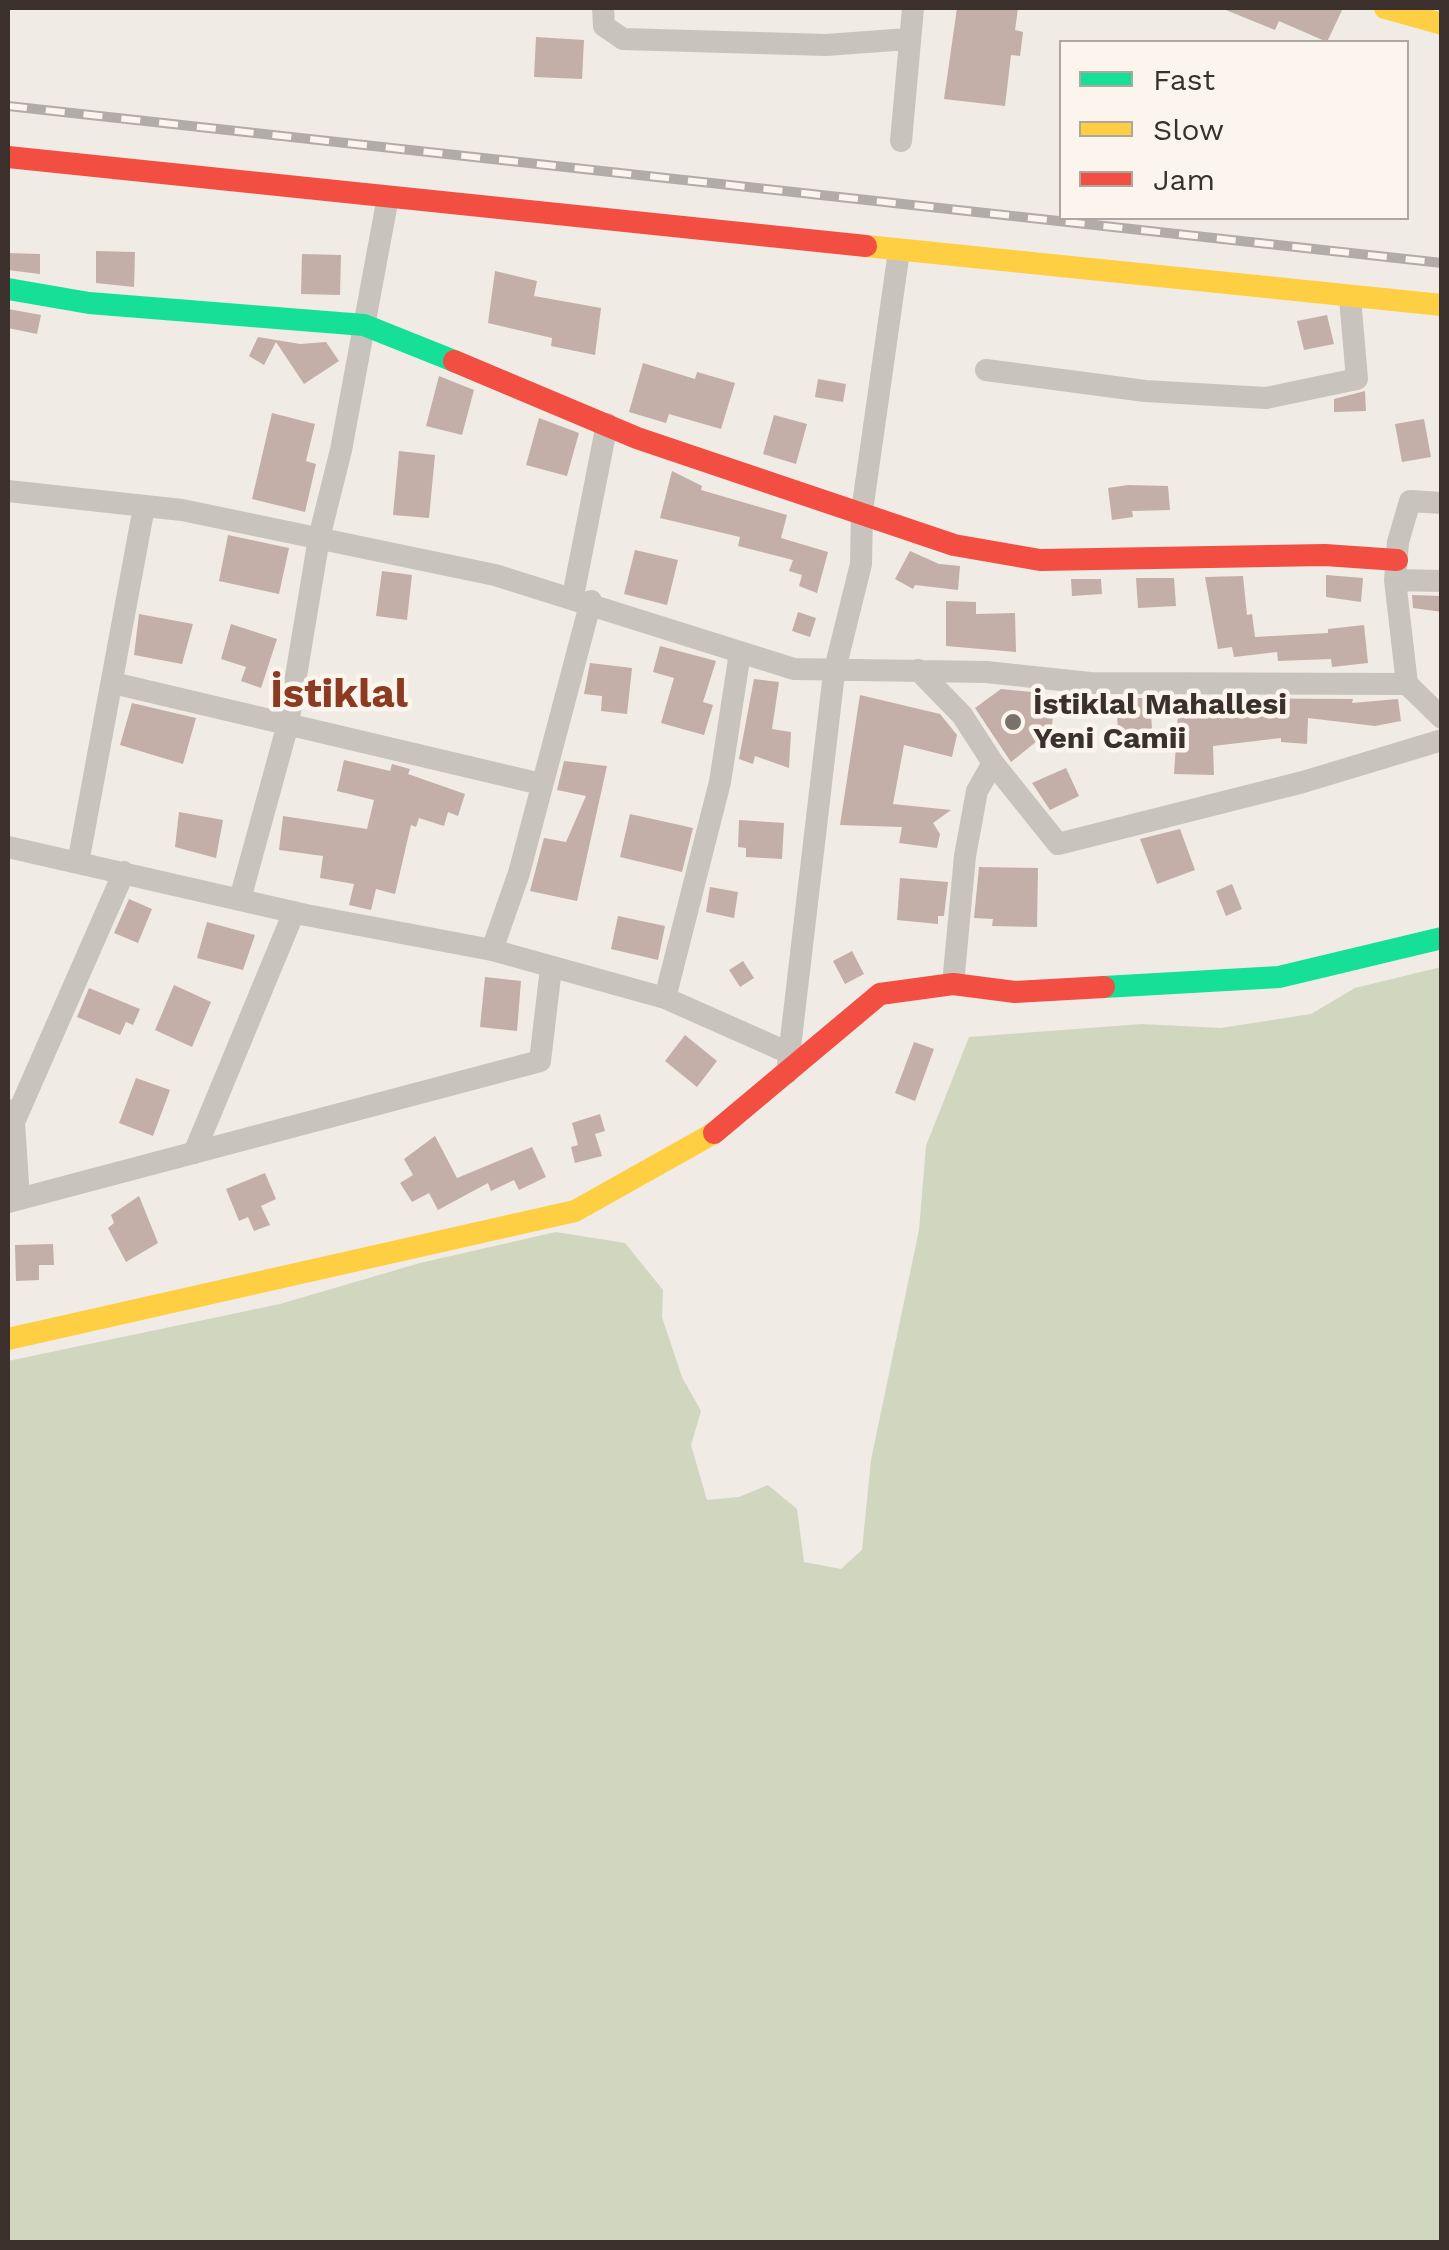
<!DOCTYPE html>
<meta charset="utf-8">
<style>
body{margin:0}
#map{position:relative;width:1449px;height:2250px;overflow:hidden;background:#f0ebe5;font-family:"Work Sans",sans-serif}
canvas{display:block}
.frame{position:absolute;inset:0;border:10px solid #3b302b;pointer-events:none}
.legend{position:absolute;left:1059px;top:40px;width:350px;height:180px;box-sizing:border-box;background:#fbf5ee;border:2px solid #aea6a0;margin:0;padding:12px 18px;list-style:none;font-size:30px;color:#3b302b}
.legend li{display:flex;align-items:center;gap:20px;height:50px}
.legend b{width:50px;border:2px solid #aea6a0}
</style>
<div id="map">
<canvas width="1449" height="2250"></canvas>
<div class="frame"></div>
<ul class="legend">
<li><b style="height:12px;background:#16e098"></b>Fast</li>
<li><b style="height:12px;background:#ffcf43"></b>Slow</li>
<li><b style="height:12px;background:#f24e42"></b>Jam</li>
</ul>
</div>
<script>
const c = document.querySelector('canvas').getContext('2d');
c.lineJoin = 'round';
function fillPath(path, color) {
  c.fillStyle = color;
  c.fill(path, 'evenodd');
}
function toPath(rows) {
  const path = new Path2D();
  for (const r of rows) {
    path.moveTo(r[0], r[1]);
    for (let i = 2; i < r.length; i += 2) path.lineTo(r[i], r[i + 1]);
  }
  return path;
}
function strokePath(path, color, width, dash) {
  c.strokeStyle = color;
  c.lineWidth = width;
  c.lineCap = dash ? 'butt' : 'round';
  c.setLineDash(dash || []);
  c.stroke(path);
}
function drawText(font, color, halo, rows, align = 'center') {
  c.font = font + ' "Work Sans",sans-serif';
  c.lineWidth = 9;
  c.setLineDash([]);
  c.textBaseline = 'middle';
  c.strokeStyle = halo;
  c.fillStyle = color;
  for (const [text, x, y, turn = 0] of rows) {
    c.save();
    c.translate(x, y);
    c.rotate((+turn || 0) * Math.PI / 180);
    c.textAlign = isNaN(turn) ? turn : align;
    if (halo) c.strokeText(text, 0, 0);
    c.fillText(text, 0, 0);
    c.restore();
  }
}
const green = toPath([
 [1441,967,1441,2242,8,2242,8,1361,280,1304,420,1263,556,1232,625,1243,663,1290,662,1317,682,1377,701,1411,691,1445,707,1500,739,1497,768,1485,797,1509,804,1562,841,1569,862,1550,871,1460,919,1230,926,1146,969,1037,1142,1024,1221,1028,1311,1014,1355,988]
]);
const building = toPath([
 [957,8,1018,8,1015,30,1023,32,1020,56,1011,55,1005,106,944,99],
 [1221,8,1343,8,1327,42,1279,21,1275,30],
 [536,37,584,40,582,79,534,77],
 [96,251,135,252,134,287,96,283],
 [8,253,40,254,40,274,8,270],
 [302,254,341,255,340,295,301,294],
 [495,271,537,281,534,296,601,308,595,355,551,346,552,338,488,323],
 [8,309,41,315,37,334,8,328],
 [1327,315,1334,344,1304,350,1297,321],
 [258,337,300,344,326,342,339,361,304,384,276,342,264,365,249,356],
 [643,363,695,379,697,372,735,383,721,429,669,414,666,423,629,412],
 [439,376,474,390,462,435,426,426],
 [818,379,846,384,843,402,815,397],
 [1365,391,1366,411,1334,412,1334,399],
 [272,413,315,424,306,461,316,464,305,512,252,499],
 [774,415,807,424,796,464,763,454],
 [539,418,579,433,567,476,526,465],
 [1424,419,1431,457,1402,462,1395,424],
 [399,451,435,455,429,518,393,515],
 [672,471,702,486,701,490,787,515,781,538,828,552,817,593,799,586,802,575,789,571,793,560,738,546,740,537,660,518],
 [1128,485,1168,486,1170,510,1132,511,1133,517,1112,520,1108,488],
 [228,535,289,548,279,594,219,581],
 [635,550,678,560,667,605,624,594],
 [910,551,939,564,960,566,958,590,915,585,913,589,895,579],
 [382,571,412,575,407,620,376,616],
 [1326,575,1363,578,1361,602,1326,597],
 [1243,576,1247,615,1252,614,1255,637,1328,633,1328,629,1364,625,1368,663,1332,667,1331,659,1278,661,1277,652,1234,657,1232,647,1218,649,1205,577],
 [1136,578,1174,578,1176,606,1138,608],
 [1071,579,1101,579,1102,594,1072,596],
 [1412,595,1442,596,1442,612,1413,608],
 [946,601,976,602,976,614,1015,613,1016,652,946,646],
 [798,612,816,618,810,637,792,631],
 [139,614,193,624,182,664,134,655],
 [231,624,277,639,261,688,241,681,246,667,221,659],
 [660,646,716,661,703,702,713,705,704,735,661,723,674,678,653,672],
 [590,663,632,668,627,714,601,711,602,696,584,694],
 [754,679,779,682,772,729,791,732,789,768,755,756,753,764,739,759],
 [1001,689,1042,693,1053,711,1052,729,1011,762,975,708],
 [860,695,940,714,957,735,952,757,904,745,893,804,951,810,933,823,940,834,937,848,899,843,902,827,840,825],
 [1116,698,1150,698,1152,729,1118,731],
 [1179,698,1353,699,1352,703,1398,699,1401,721,1375,726,1308,718,1307,744,1281,742,1281,738,1213,746,1214,775,1174,774],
 [132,703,196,718,183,764,120,745],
 [344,760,390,771,392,764,410,769,408,774,465,794,458,816,448,812,444,826,419,818,416,827,411,825,395,894,376,889,371,910,349,905,354,884,320,878,323,856,279,850,283,816,367,829,374,800,337,791],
 [564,761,607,766,577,901,530,891,544,838,566,842,586,796,557,790],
 [1066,768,1079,796,1050,810,1032,783],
 [179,812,223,820,216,858,175,847],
 [630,814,693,828,682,872,620,857],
 [739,820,784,823,782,859,746,857,746,848,738,847],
 [1180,829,1195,870,1157,884,1140,839],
 [979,867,1038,868,1037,927,992,926,993,919,974,918],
 [900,878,948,882,944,916,938,916,938,924,897,920],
 [1232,884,1242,909,1226,916,1216,891],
 [710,887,738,892,734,918,706,912],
 [129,899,152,909,138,943,114,933],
 [618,916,665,926,658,960,611,949],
 [207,922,255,935,243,970,197,958],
 [852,951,864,974,845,984,833,961],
 [743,961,754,978,740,987,729,970],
 [485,977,521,981,517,1031,480,1027],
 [174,985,211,1002,192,1047,155,1030],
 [89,988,140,1009,133,1025,126,1022,120,1035,77,1017],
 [685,1035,717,1061,697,1087,665,1061],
 [914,1042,934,1049,915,1101,895,1093],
 [136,1078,170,1090,153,1136,119,1123],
 [600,1114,605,1131,595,1134,602,1156,575,1163,571,1147,578,1145,572,1123],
 [435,1136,457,1178,532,1147,546,1177,519,1190,514,1180,491,1191,488,1183,438,1210,429,1193,412,1202,400,1183,413,1175,404,1159],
 [265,1173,276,1199,261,1206,270,1225,254,1231,248,1217,239,1221,226,1189],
 [139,1196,158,1243,126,1262,108,1228,114,1223,111,1215],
 [53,1244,54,1265,39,1265,39,1280,16,1281,15,1245]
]);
const street = toPath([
 [603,8,604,26,623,39,826,45,908,39],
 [901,141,913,8],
 [986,370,1145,391,1266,398,1357,379,1350,298],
 [8,491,182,510,495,575,794,669,986,672,1090,683,1407,684],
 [1442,503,1410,501,1398,542,1395,580,1407,684,1442,718],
 [1395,580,1442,581],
 [573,596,607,424],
 [918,670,962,715,993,763,1058,844,1303,782,1442,740],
 [113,683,541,784],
 [8,847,306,915,492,950,665,998,789,1053],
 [78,863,144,507],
 [240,899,288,724,319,538,341,450,388,197],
 [492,950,519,873,591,601],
 [953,984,965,856,977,791,993,763],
 [665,998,720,782,740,653],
 [787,1073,834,673,861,564,862,511,899,251],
 [8,1110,14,1122,19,1199],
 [14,1122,124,872],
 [194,1153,294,912],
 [8,1202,540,1061,551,968]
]);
const fast = toPath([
 [8,289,89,303,364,325,454,361],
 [1104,987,1279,977,1442,938]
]);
const slow = toPath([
 [1385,8,1442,24],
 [866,246,1442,305],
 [8,1339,575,1211,714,1133]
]);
const jam = toPath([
 [8,157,866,246],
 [454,361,637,438,954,545,1040,560,1325,555,1397,560],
 [714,1133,880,994,953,984,1015,992,1104,987]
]);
const rail = toPath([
 [8,106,1442,263]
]);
const markers = [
 [1013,722,10,"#7a716c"]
];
const poiNames = [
 ["İstiklal Mahallesi",1033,705],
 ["Yeni Camii",1033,739]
];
const districtNames = [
 ["İstiklal",339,695]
];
fillPath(green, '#d1d6bf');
fillPath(building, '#c3afa7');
strokePath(street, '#c9c3be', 22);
strokePath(fast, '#16e098', 22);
strokePath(slow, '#ffcf43', 22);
strokePath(jam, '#f24e42', 22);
strokePath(rail, '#b1aca8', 10);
strokePath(rail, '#fbf5ee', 6, [19]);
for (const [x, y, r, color] of markers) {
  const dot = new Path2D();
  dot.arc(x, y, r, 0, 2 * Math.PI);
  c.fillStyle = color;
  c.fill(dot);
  strokePath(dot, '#fbf5ee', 4);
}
drawText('bold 30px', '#3b302b', '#fbf5ee', poiNames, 'left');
drawText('bold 40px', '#8c3b22', '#fbf5ee', districtNames);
</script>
